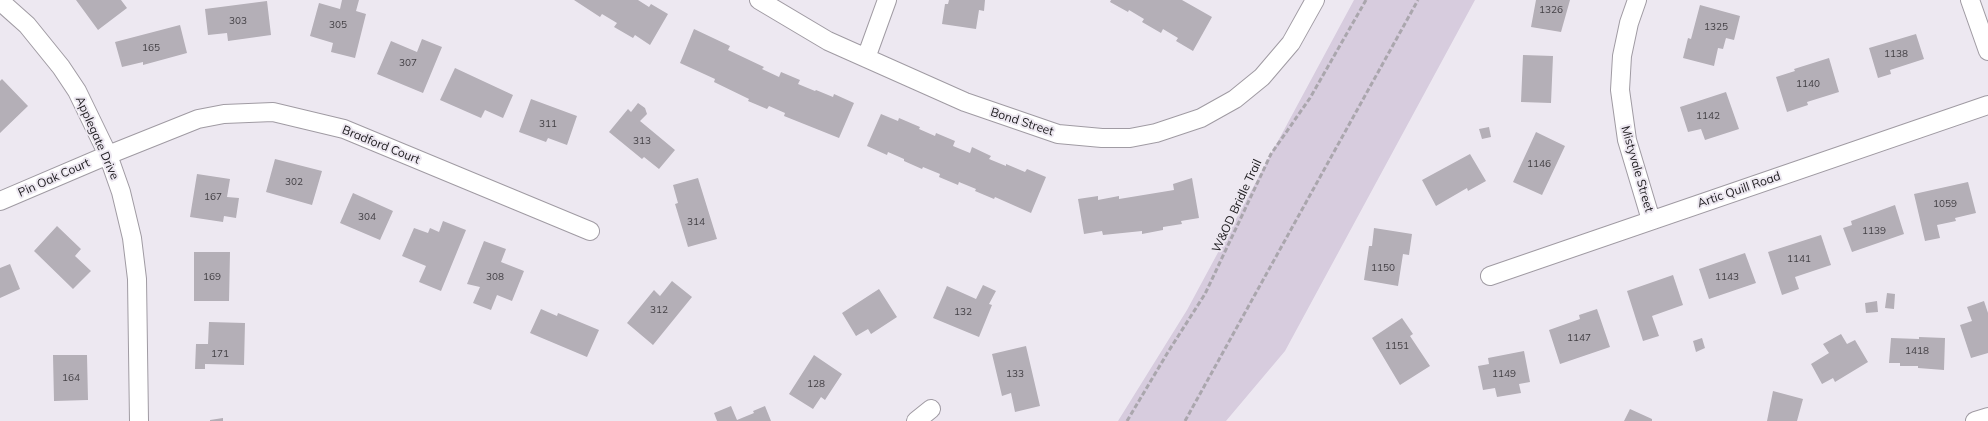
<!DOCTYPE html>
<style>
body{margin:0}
canvas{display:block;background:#ede8f1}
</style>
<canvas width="1988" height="421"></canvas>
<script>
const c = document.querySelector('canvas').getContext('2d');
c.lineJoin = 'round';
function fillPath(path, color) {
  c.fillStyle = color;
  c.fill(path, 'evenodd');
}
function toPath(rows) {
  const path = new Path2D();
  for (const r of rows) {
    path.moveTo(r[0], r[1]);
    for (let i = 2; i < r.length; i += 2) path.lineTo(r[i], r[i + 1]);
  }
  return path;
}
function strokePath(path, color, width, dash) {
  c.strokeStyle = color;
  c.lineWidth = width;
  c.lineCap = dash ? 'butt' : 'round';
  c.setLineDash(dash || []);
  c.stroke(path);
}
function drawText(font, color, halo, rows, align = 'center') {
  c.font = font + ' Mulish,sans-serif';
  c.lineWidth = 4;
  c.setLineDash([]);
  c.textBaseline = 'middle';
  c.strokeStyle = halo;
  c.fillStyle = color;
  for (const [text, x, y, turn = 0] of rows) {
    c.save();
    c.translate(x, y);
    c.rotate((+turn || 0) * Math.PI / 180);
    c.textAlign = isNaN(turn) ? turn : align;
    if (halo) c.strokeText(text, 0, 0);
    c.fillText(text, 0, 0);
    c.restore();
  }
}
const green = toPath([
 [1354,0,1475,0,1285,351,1226,421,1118,421,1187,310]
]);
const building = toPath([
 [76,0,121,0,127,8,98,30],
 [342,0,359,0,356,11,366,14,355,58,331,52,333,43,310,36,319,3,340,9],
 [574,0,638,0,649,7,651,4,668,14,650,45,635,35,633,38,614,27,617,23,602,14,600,17],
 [949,0,985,0,984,11,979,10,976,29,942,24,945,4,948,4],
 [1111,0,1182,0,1212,17,1193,51,1176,41,1178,38,1163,29,1161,33,1142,22,1144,19,1129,10,1128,12,1110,2],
 [1536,0,1570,0,1561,32,1531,27],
 [267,1,271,35,228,41,227,33,208,35,205,9],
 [1700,5,1740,16,1734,40,1726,38,1723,49,1718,48,1714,66,1683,58,1688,38,1691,39],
 [180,25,187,53,143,65,143,62,122,67,115,42],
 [694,29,730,46,728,50,764,67,762,69,779,77,781,72,800,80,798,84,815,91,816,90,833,97,834,94,854,103,839,138,784,116,785,113,769,106,767,109,748,101,749,99,714,82,715,79,680,63],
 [1916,34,1924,59,1890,70,1891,74,1878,78,1869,48],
 [422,39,442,47,423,93,377,74,391,41,417,52],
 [1523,55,1553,56,1551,103,1521,102],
 [1829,58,1839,92,1807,102,1808,105,1787,112,1776,77,1795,71,1794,69],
 [455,68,513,95,503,118,485,110,481,118,440,100],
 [2,79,28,106,0,133,0,81],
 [1726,92,1739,129,1705,140,1701,129,1688,132,1680,107],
 [531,99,577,116,567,145,548,138,546,142,519,132],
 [638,103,645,108,647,114,640,121,675,150,659,169,644,157,642,159,609,132,628,109,631,112],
 [881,114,898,121,899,118,920,127,919,129,935,136,936,133,955,141,953,146,970,153,972,147,991,156,989,159,1006,166,1006,164,1025,172,1027,169,1046,177,1031,213,995,197,994,199,975,191,976,189,959,182,958,185,939,177,940,174,923,167,922,169,904,161,904,159,888,152,887,155,867,146],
 [1489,127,1491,137,1482,139,1479,129],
 [1536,132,1565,146,1542,195,1513,182],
 [1470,154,1486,181,1468,191,1467,188,1436,206,1422,180],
 [275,159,322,171,312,205,266,192],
 [197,174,230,179,227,197,239,198,236,218,224,216,223,222,190,217],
 [698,178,717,239,688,247,675,204,678,203,673,185],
 [1192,178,1199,218,1181,221,1182,224,1163,227,1163,230,1142,234,1142,231,1103,235,1102,231,1084,234,1078,199,1098,196,1098,200,1119,196,1119,199,1174,190,1173,184],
 [1968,182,1976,213,1955,218,1956,221,1937,225,1940,238,1925,241,1914,194],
 [353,193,393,211,380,240,340,223],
 [1895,205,1904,234,1852,252,1843,228,1852,225,1851,221],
 [443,221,466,230,441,291,419,282,426,266,402,256,414,228,428,233,430,228,439,232],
 [57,226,81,249,75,256,91,271,73,289,34,251],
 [1374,228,1412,234,1409,255,1403,254,1398,286,1364,280,1369,246,1372,246],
 [1821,235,1831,265,1795,277,1799,289,1782,295,1768,252],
 [484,241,506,249,501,262,524,271,512,301,497,295,491,310,473,303,480,287,467,284],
 [194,252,230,252,229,301,194,301],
 [1745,253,1756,283,1709,299,1699,269],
 [10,264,20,289,0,298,0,268],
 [1673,275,1683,305,1652,316,1659,336,1643,341,1627,291],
 [672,281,692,297,653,345,627,323,654,290,660,296],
 [983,285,996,291,989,304,992,305,979,337,933,318,947,286,976,299],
 [879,289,897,317,871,334,868,329,856,336,842,313],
 [1887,293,1895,294,1894,309,1885,308],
 [1877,301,1878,312,1866,313,1865,303],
 [1984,301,1988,313,1988,353,1971,358,1960,325,1972,321,1967,307],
 [541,309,557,316,558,313,599,330,587,357,530,333],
 [1597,309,1610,347,1560,364,1549,330,1580,319,1579,315],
 [1402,318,1413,334,1410,336,1430,366,1400,385,1372,338],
 [209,322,245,323,244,365,205,364,205,369,195,369,196,344,208,344],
 [1841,334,1847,344,1855,340,1868,362,1835,382,1833,378,1822,384,1811,364,1829,353,1823,344],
 [1919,337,1945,338,1944,370,1918,368,1918,366,1900,366,1900,363,1889,363,1891,338,1919,339],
 [1702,338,1705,348,1696,352,1693,341],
 [1026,346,1040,406,1015,412,1011,393,1002,396,992,354],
 [1524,351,1530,382,1519,384,1521,393,1497,397,1495,388,1483,390,1478,366,1489,364,1488,358],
 [53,355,87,355,88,400,54,401],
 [814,355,842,374,825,400,821,397,813,409,789,394],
 [1773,391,1803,399,1797,421,1767,421],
 [731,406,737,420,754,413,753,411,765,406,771,421,717,421,714,413],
 [1630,409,1652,419,1652,421,1624,421],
 [223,418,223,421,210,421,210,420]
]);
const path = toPath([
 [1127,421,1168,352,1205,294,1271,154,1310,98,1366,0],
 [1185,421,1418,0]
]);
const minor = toPath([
 [759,0,828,41,965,102,1058,134,1102,138,1130,138,1156,133,1201,118,1235,99,1262,77,1291,43,1315,0],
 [1637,0,1629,23,1622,56,1620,90,1627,140,1651,220],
 [1970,0,1988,51],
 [0,1,27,25,61,67,77,91,108,155,121,192,132,238,137,279,139,421],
 [866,58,887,0],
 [0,201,108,155,198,119,224,114,273,112,344,129,590,231],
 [1490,276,1988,105],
 [916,421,931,409],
 [1975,421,1988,417]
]);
const numberNames = [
 ["1326",1551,10],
 ["303",238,21],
 ["305",338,25],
 ["1325",1716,27],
 ["165",151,48],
 ["1138",1896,54],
 ["307",408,63],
 ["1140",1808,84],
 ["1142",1708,116],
 ["311",548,124],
 ["313",642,141],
 ["1146",1539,164],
 ["302",294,182],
 ["167",213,197],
 ["1059",1945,204],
 ["304",367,217],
 ["314",696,222],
 ["1139",1874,231],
 ["1141",1799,259],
 ["1150",1383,268],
 ["169",212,277],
 ["308",495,277],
 ["1143",1727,277],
 ["312",659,310],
 ["132",963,312],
 ["1147",1579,338],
 ["1151",1397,346],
 ["1418",1917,351],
 ["171",220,354],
 ["133",1015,374],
 ["1149",1504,374],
 ["164",71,378],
 ["128",816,384]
];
const streetNames = [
 ["Bond Street",1022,122,18],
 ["Applegate Drive",97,138,66],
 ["Bradford Court",381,145,22],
 ["Mistyvale Street",1637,169,74],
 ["Pin Oak Court",54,178,-24],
 ["Artic Quill Road",1739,190,-19],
 ["W&OD Bridle Trail",1237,206,-65]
];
fillPath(green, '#d7ccde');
fillPath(building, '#b4afb7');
strokePath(minor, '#a09ba3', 20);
strokePath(path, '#aaa6ad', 3, [5, 2.5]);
strokePath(minor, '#fff', 18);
drawText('10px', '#423f44', null, numberNames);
drawText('12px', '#1c1a1d', '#ede8f1', streetNames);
</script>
